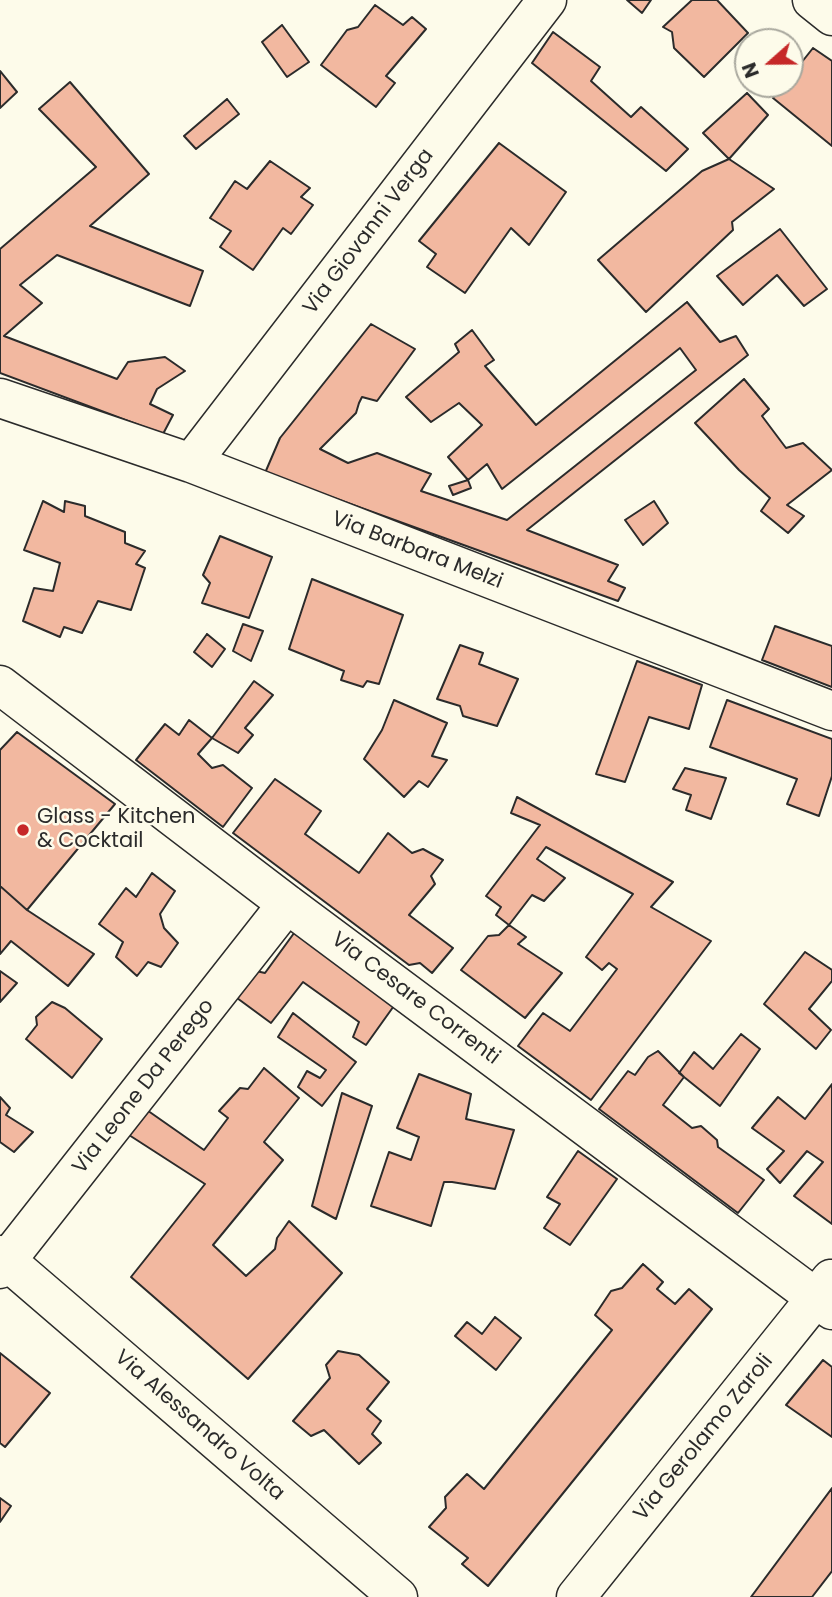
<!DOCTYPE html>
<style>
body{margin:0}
#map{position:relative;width:832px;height:1597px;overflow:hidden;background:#fdfbea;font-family:Poppins,sans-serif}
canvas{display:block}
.north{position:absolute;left:734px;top:28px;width:70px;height:70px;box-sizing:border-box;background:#fdfbea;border:2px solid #a9a89e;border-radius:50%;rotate:249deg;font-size:19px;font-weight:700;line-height:28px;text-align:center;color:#2b2b2b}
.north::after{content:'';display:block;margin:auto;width:24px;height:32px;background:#c62828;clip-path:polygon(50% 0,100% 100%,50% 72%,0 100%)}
</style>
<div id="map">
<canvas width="832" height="1597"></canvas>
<div class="north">N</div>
</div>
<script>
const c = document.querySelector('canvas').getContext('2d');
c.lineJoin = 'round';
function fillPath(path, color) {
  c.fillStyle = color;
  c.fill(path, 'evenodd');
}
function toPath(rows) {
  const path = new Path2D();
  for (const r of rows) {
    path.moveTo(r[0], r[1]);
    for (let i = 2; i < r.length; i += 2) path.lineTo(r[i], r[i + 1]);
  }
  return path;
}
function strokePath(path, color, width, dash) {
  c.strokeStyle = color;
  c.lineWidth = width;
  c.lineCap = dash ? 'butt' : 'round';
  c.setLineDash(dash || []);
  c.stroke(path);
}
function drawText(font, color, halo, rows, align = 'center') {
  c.font = font + ' Poppins,sans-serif';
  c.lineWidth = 5;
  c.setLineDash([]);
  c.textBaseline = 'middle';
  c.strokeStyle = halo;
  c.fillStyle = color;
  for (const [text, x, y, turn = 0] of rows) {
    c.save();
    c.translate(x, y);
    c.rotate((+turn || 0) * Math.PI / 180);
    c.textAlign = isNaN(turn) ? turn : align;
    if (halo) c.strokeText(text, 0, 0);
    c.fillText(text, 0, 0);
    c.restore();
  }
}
const building = toPath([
 [627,0,651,0,642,13,627,0],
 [692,0,717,0,748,33,704,77,674,48,672,32,663,27,692,0],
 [375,5,403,25,412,17,426,29,386,76,395,83,376,107,321,65,347,30,358,27,375,5],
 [282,25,309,62,287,77,262,42,282,25],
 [553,32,600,67,591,81,631,117,641,107,688,149,666,171,532,63,553,32],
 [813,48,832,61,832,146,773,98,784,84,790,84,790,77,813,48],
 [0,71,17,92,0,108,0,71],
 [70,82,149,174,90,226,203,271,190,306,57,255,20,285,42,303,4,336,117,379,128,362,165,357,185,371,157,389,150,404,173,415,163,434,0,373,0,249,96,167,39,109,70,82],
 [747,93,768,115,729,159,703,133,747,93],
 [227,99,239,114,196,149,184,136,227,99],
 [499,143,566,192,529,245,511,228,465,293,427,267,436,254,419,241,499,143],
 [729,159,774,189,732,222,733,230,646,312,598,260,702,171,729,159],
 [270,161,310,188,301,197,313,205,291,234,283,228,253,270,220,247,231,231,210,218,235,181,247,189,270,161],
 [780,229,827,289,804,306,777,275,743,305,717,276,780,229],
 [687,302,720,342,736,336,748,355,527,530,618,565,608,581,625,588,618,601,265,473,280,438,371,324,415,349,377,401,362,397,359,403,356,413,320,449,348,463,377,453,431,474,421,491,507,520,696,370,680,348,502,489,487,464,468,480,448,457,482,425,459,403,431,422,406,397,459,352,455,344,472,330,494,360,485,366,536,425,687,302],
 [744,379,769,409,762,416,786,448,803,443,832,470,787,505,804,516,788,533,761,511,770,498,739,470,695,423,744,379],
 [468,480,471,488,453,495,449,486,468,480],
 [43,501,64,512,65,501,85,506,85,516,125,532,125,543,145,551,136,564,145,568,131,610,98,601,82,633,64,627,60,637,23,621,34,588,53,591,60,563,24,550,43,501],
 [654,501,668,523,643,545,625,520,654,501],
 [220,536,272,557,249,618,202,603,210,583,203,575,220,536],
 [312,579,403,615,379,684,367,681,363,687,341,680,344,671,289,649,312,579],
 [243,624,263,631,251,661,233,651,243,624],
 [775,626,832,646,832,687,762,660,775,626],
 [207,634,225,649,212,667,194,652,207,634],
 [460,645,483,653,479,664,518,679,497,726,463,716,460,706,437,699,460,645],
 [637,661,702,685,689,729,649,717,625,782,596,774,637,661],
 [254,681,273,695,245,728,253,735,238,753,212,738,254,681],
 [394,700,447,723,432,756,447,760,428,787,419,781,404,797,364,759,382,730,394,700],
 [727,700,832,739,832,776,819,816,787,804,797,779,710,747,727,700],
 [189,720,212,738,198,754,212,768,223,765,252,788,223,827,136,760,165,724,179,735,189,720],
 [17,732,115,804,27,910,0,886,0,750,17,732],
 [685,768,726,778,711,819,686,810,691,795,673,789,685,768],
 [275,779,321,811,305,834,359,873,388,833,412,853,423,849,443,860,431,876,435,884,409,915,453,948,432,973,420,963,409,965,233,833,275,779],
 [517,797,673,882,651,907,711,941,591,1100,518,1046,543,1013,570,1031,617,969,609,963,602,970,586,957,633,894,546,847,537,859,565,878,544,901,532,895,509,925,496,915,501,907,486,896,540,825,511,813,517,797],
 [152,873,175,891,160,914,164,928,178,943,161,967,148,962,137,976,116,957,123,942,99,924,126,888,136,897,152,873],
 [0,886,27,910,94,954,68,986,11,941,0,954,0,886],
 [509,925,526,937,518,944,562,973,525,1018,461,970,488,936,499,935,509,925],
 [297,929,396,1003,366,1045,353,1037,359,1022,303,982,271,1023,237,998,256,971,265,973,297,929],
 [805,952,832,970,832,981,809,1009,831,1030,816,1049,764,1004,805,952],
 [0,971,17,983,0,1002,0,971],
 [52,1002,65,1008,102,1039,72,1078,26,1039,37,1025,36,1017,52,1002],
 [293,1013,356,1062,322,1106,298,1087,307,1071,320,1078,326,1070,278,1037,293,1013],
 [741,1034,760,1049,720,1106,679,1073,694,1052,713,1069,741,1034],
 [658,1051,684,1077,663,1105,692,1128,701,1126,717,1140,718,1147,764,1180,738,1213,599,1109,628,1071,635,1075,648,1057,658,1051],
 [264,1068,299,1098,264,1142,283,1160,213,1245,246,1276,275,1249,277,1238,289,1221,342,1273,248,1379,131,1277,205,1184,129,1135,144,1108,204,1150,228,1118,219,1111,240,1088,248,1089,264,1068],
 [419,1074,471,1094,466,1119,514,1130,495,1189,452,1182,444,1182,431,1226,371,1206,389,1152,411,1160,419,1137,397,1128,419,1074],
 [832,1084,832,1224,794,1196,823,1162,807,1151,780,1183,767,1169,784,1151,752,1128,778,1097,805,1119,832,1084],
 [342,1093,372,1106,336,1219,312,1206,342,1093],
 [0,1097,10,1108,6,1115,33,1132,14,1152,0,1142,0,1097],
 [578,1151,617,1179,570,1245,544,1228,560,1204,547,1197,578,1151],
 [643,1264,663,1282,657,1289,675,1304,689,1289,712,1309,488,1586,462,1564,468,1558,429,1527,446,1508,445,1497,467,1474,484,1489,612,1330,595,1315,611,1291,622,1288,643,1264],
 [495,1317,521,1338,496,1370,455,1336,467,1322,482,1334,495,1317],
 [338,1351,359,1355,389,1382,367,1409,381,1421,372,1434,381,1443,359,1464,324,1430,311,1436,293,1421,330,1378,326,1365,338,1351],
 [0,1353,50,1393,5,1447,0,1443,0,1353],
 [823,1360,832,1367,832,1437,786,1405,823,1360],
 [832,1488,832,1571,812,1597,751,1597,832,1488],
 [0,1498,11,1506,0,1522,0,1498]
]);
const minor = toPath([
 [812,0,832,16],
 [0,398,191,463,832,711],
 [191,463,547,0],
 [0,685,287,904,832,1310],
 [0,1255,398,1597],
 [0,1269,287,904],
 [576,1597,831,1279]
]);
const markers = [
 [23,830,7,"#c62828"]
];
const streetNames = [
 ["Via Giovanni Verga",369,232,-53],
 ["Via Barbara Melzi",417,551,21],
 ["Via Cesare Correnti",415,999,37],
 ["Via Leone Da Perego",144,1087,-52],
 ["Via Alessandro Volta",199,1426,41],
 ["Via Gerolamo Zaroli",704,1438,-51]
];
const poiNames = [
 ["Glass - Kitchen",37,818],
 ["& Cocktail",37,842]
];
fillPath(building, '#f2b8a0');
strokePath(building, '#2b2b2b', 2);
strokePath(minor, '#2b2b2b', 41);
strokePath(minor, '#fdfbea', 38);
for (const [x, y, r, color] of markers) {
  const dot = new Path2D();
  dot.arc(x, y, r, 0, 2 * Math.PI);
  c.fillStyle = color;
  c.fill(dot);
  strokePath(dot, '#fdfbea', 2.5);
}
drawText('21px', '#2b2b2b', '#fdfbea', streetNames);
drawText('21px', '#2b2b2b', '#fdfbea', poiNames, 'left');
</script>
